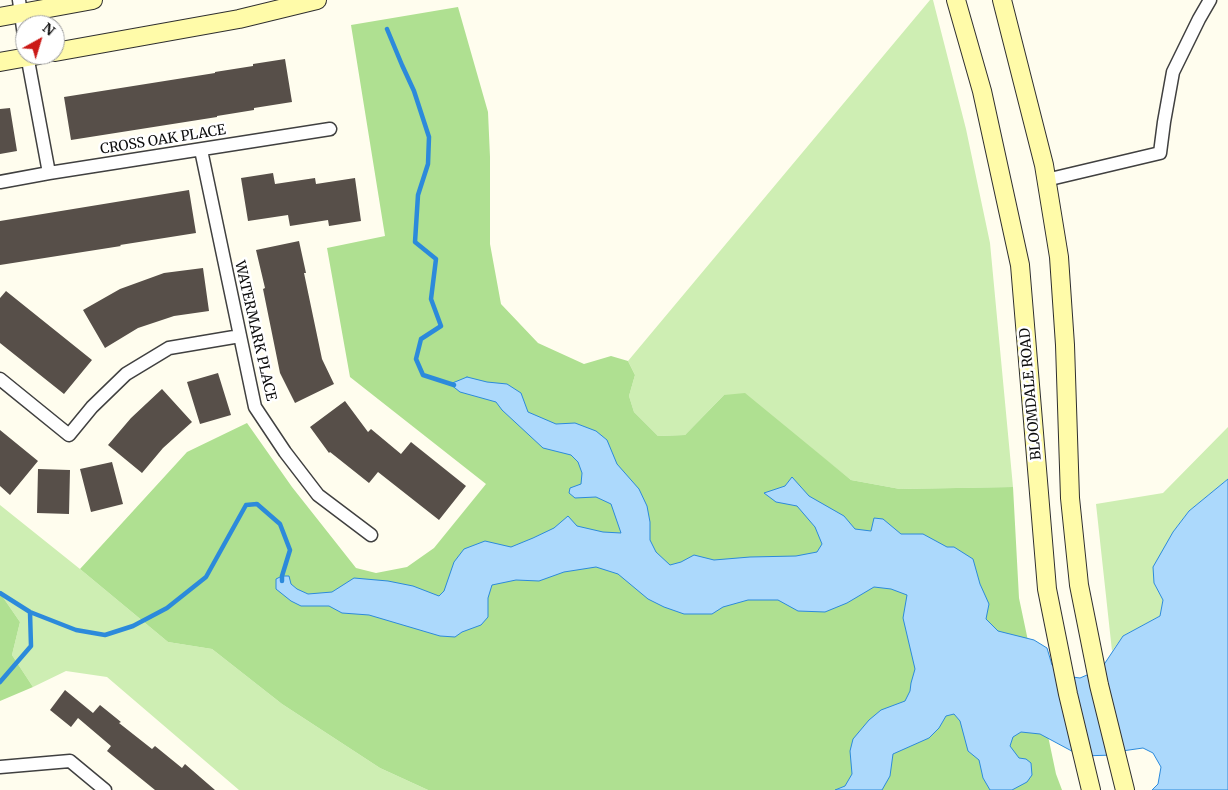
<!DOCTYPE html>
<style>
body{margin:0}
#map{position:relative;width:1228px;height:790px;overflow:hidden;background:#fffdee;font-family:Merriweather,serif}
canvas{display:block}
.north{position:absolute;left:15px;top:15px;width:50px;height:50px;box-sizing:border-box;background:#fff;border:1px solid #9e9e9e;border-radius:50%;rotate:39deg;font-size:14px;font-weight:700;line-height:20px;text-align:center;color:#0d0d0d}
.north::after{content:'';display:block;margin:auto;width:18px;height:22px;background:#cb1a17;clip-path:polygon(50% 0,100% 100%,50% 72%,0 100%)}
</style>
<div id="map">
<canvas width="1228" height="790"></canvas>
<div class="north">N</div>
</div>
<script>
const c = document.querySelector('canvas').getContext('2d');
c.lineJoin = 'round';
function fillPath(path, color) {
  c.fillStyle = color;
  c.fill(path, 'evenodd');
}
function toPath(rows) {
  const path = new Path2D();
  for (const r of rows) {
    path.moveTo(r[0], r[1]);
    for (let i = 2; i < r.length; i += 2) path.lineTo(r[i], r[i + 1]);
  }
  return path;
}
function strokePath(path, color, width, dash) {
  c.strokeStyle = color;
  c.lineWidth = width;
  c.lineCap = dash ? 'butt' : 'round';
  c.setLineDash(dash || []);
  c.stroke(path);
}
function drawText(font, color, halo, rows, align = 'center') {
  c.font = font + ' Merriweather,serif';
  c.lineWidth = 5;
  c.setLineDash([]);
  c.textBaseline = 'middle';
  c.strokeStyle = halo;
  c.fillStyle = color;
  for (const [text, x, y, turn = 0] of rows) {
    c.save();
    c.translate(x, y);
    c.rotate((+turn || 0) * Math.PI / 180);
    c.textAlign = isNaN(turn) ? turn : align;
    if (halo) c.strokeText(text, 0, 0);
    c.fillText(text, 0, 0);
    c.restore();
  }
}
const green = toPath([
 [930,0,933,0,966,129,990,243,1013,487,900,489,851,480,807,445,724,395,685,435,658,436,634,412,629,396,635,375,628,361],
 [1228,427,1228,479,1189,511,1173,532,1154,583,1163,600,1160,616,1123,636,1112,651,1096,504,1163,493],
 [0,505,80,569,168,642,212,649,282,704,380,768,428,790,239,790,107,677,66,671,33,687,12,655,20,622,0,593]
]);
const forest = toPath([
 [458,7,488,112,490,157,490,244,501,304,538,343,584,364,611,356,628,361,635,375,629,396,634,412,658,436,685,435,724,395,745,393,851,480,900,489,1013,487,1019,598,1056,774,1062,790,428,790,380,768,282,704,212,649,168,642,80,569,187,452,247,423,292,487,356,568,376,573,407,567,434,548,486,484,350,377,327,248,385,236,351,25],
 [0,593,20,622,12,655,33,687,0,701]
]);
const water = toPath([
 [467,377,487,382,507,384,521,393,528,412,556,424,575,423,596,431,607,440,617,464,639,489,647,506,650,522,650,540,656,552,670,565,681,562,694,555,714,560,750,557,796,556,817,552,822,544,815,527,797,506,776,502,764,493,785,486,792,477,809,496,844,516,855,529,871,531,874,518,883,519,901,534,923,534,947,547,954,547,973,559,980,584,989,604,986,619,998,631,1034,640,1047,648,1052,665,1065,676,1080,678,1101,669,1123,636,1160,616,1163,600,1154,583,1153,567,1173,532,1189,511,1228,479,1228,790,1152,790,1158,784,1161,767,1153,753,1143,748,1122,751,1114,755,1081,756,1040,734,1021,732,1013,737,1010,746,1019,758,1026,759,1031,763,1032,775,1027,782,1012,790,990,790,983,778,979,760,968,751,960,721,954,714,946,716,939,728,929,738,893,754,890,776,882,790,835,790,845,786,852,774,850,751,853,739,869,720,881,710,905,701,910,691,911,683,915,669,903,618,907,595,891,589,874,587,847,603,825,612,798,611,778,600,748,600,723,607,712,614,684,614,664,607,648,599,618,574,596,567,564,572,539,581,516,580,492,585,488,598,488,617,481,625,462,632,455,637,440,636,369,615,342,613,329,606,301,606,291,601,276,589,276,579,282,576,289,576,291,584,297,589,308,594,332,592,354,578,388,581,413,586,439,596,444,591,454,562,464,549,485,541,511,547,533,538,554,528,568,516,577,526,603,532,621,533,611,504,596,497,575,498,569,493,570,488,581,484,582,473,578,462,571,455,543,448,502,410,496,402,460,392,450,384,467,377]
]);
const stream = toPath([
 [387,29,402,65,414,91,429,137,428,164,418,195,415,242,436,259,431,299,441,326,421,339,416,359,423,375,454,385],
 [0,593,30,612,76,630,105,635,133,626,167,608,206,577,246,505,257,504,280,524,290,550,282,576,282,581],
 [0,682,31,646,30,612]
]);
const building = toPath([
 [285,59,292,102,254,108,254,110,217,116,217,117,71,140,64,97,215,73,215,72,253,66,253,64],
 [10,108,17,151,0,154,0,109],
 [273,173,275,184,315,178,316,184,355,178,361,221,329,226,328,220,290,226,288,215,248,221,241,178],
 [189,190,196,233,120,245,121,246,0,265,0,221],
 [299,241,306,273,304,273,322,359,334,384,295,403,280,373,263,289,265,288,256,250],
 [203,268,209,311,174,316,138,328,105,348,83,310,120,289,164,273],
 [6,291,92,360,64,394,0,343,0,298],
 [218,373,231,415,200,424,187,382],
 [162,389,192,422,163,448,142,473,108,445,131,418],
 [345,401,368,432,371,429,401,454,411,442,466,486,439,520,378,472,369,483,330,452,329,453,310,427],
 [0,430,38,461,10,495,0,486],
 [112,462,123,504,91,512,80,469],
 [38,469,70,470,69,514,37,513],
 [65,690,93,713,100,705,121,722,119,723,152,749,155,746,182,768,185,764,215,790,155,790,107,751,111,746,78,718,71,727,50,710]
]);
const street = toPath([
 [19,0,25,43],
 [27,55,49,173],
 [201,150,255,407,285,452,318,495,371,535],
 [1046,180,1160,153,1164,122,1173,72,1199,19,1210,0],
 [0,182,49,173,330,129],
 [0,379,69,435,92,407,126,374,169,348,240,336],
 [0,767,70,761,105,790]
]);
const secondary = toPath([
 [956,0,982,91,1020,265,1047,589,1068,694,1091,790],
 [1002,0,1044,165,1059,257,1065,345,1070,498,1079,585,1099,685,1125,790],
 [0,17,93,0],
 [55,52,239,19,317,0],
 [0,62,39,55]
]);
const streetNames = [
 ["CROSS OAK PLACE",163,140,-9],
 ["WATERMARK PLACE",255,331,77],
 ["BLOOMDALE ROAD",1031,394,-95]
];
fillPath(green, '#ceeeb3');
fillPath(forest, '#afe091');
fillPath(water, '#acd9fc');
strokePath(water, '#2c8adb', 1);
strokePath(stream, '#2c8adb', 4.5);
fillPath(building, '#574f49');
strokePath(street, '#404040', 15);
strokePath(secondary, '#2f2f2f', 20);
strokePath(street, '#fff', 12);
strokePath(secondary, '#fffba9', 18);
drawText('14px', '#0d0d0d', '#fff', streetNames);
</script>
